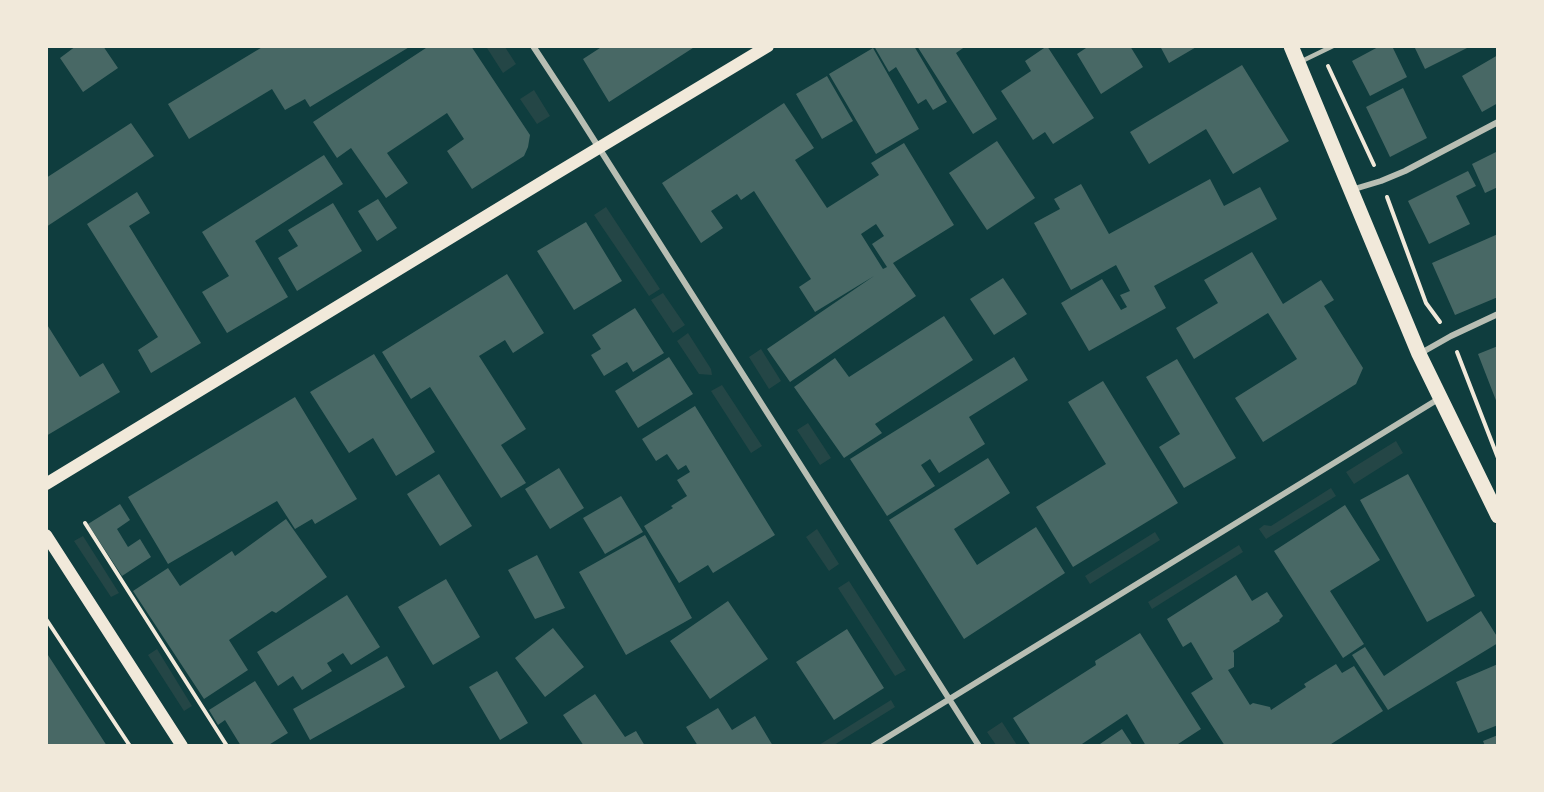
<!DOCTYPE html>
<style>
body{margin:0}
#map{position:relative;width:1544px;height:792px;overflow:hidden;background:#0f3d3e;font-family:Poppins,sans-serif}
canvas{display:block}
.frame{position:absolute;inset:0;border:48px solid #f1e9da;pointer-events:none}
</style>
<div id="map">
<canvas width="1544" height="792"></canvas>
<div class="frame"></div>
</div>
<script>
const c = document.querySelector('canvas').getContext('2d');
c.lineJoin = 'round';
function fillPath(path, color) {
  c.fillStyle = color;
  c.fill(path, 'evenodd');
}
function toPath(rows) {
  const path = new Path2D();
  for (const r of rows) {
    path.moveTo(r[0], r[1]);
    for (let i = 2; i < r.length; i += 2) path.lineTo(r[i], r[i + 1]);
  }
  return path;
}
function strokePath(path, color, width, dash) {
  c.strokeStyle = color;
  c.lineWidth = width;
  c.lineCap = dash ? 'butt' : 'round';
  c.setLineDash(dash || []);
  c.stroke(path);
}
const green = toPath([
 [490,46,505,47,516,64,503,73,487,48],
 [534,90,550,116,537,124,520,99],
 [606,207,660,289,649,296,594,215],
 [663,293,685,325,673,333,651,300],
 [688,333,711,369,712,375,699,374,677,341],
 [761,349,781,381,769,389,749,357],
 [722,385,762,446,751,453,711,391],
 [808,423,831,458,820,465,797,430],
 [1396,441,1403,453,1354,484,1346,472],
 [1331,488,1336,496,1266,539,1259,529,1264,525,1271,526],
 [817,529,839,564,829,571,806,537],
 [1155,532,1160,540,1090,584,1085,576],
 [83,536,119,593,111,597,74,541],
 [1239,545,1243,552,1152,609,1148,602],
 [849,581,906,670,895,676,838,588],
 [157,649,192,706,184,711,148,655],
 [891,700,895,707,834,745,819,745],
 [1002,722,1017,745,996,745,987,732]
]);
const building = toPath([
 [76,46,103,46,118,68,83,92,60,58],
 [264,46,411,46,310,107,305,99,285,110,272,89,189,139,168,104],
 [429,46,471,46,530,135,528,147,524,156,472,189,447,151,464,139,447,113,387,153,408,183,386,198,351,148,337,158,313,122],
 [603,46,696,46,609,102,583,59],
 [874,46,914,46,947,102,933,110,926,99,918,104,896,67,889,72],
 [917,46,966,46,956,53,997,119,973,134],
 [1047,46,1094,118,1053,144,1045,132,1033,140,1001,91,1031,71,1025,61],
 [1089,46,1130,46,1143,67,1101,94,1077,54],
 [1160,46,1198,46,1169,63],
 [1380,46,1392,46,1407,77,1370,96,1352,61],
 [1414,46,1471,46,1425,69],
 [873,48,919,129,876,154,829,74],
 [1498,55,1498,103,1482,112,1462,76],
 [1242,65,1289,141,1233,174,1206,129,1149,164,1130,132],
 [827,76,853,121,822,139,796,94],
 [1403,88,1427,138,1390,157,1366,107],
 [784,103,814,148,795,160,827,208,879,175,871,163,904,143,954,225,893,263,916,296,790,382,767,349,874,276,815,312,799,287,811,279,754,191,741,200,737,194,711,211,723,228,701,243,662,183],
 [876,224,884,236,872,244,887,267,883,269,861,234],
 [131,123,154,156,46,227,46,178],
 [997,141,1035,198,987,230,949,173],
 [1496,152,1498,155,1498,187,1485,193,1472,164],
 [324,155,343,184,255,241,288,297,227,333,202,292,229,276,202,232],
 [1468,171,1476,186,1456,196,1470,224,1429,244,1408,201],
 [1210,179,1224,206,1260,187,1277,219,1154,286,1166,308,1089,351,1061,303,1102,279,1121,310,1127,307,1120,295,1130,291,1116,265,1071,290,1034,223,1060,209,1054,199,1081,184,1109,234],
 [137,192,150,213,129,226,201,343,151,373,138,350,158,337,87,224],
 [378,199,397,228,377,241,358,211],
 [333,203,362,251,297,291,278,258,298,246,288,230],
 [586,222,622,281,574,310,537,251],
 [1498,234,1498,297,1455,315,1432,263],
 [1252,252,1283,304,1321,280,1334,300,1324,306,1363,368,1356,384,1263,442,1235,398,1297,359,1268,313,1194,359,1176,328,1218,303,1204,280],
 [507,274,544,333,513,353,505,340,479,356,526,429,501,445,526,483,501,498,430,387,411,399,382,352],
 [1003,278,1027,314,994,335,970,299],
 [635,308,664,353,633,372,627,362,604,376,591,355,601,349,592,335],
 [944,316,973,360,875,424,882,433,844,458,794,387,835,358,849,377],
 [46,323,80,377,103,363,120,392,46,436],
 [1498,346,1498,403,1497,403,1478,354],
 [374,354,435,452,396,476,373,438,349,453,310,392],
 [669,357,693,394,638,428,615,391],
 [1014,357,1028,380,969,417,985,444,939,473,930,459,921,465,935,486,887,516,850,459],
 [1177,359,1236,458,1184,488,1159,447,1180,434,1146,377],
 [1103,381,1178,503,1073,567,1036,507,1106,464,1068,402],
 [295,397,357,499,315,524,312,519,295,529,277,501,168,564,128,497],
 [695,406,775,535,713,573,708,565,679,583,644,526,673,508,671,506,687,496,677,480,690,472,686,465,678,470,667,454,656,461,642,439],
 [988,458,1010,493,954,529,977,565,1036,527,1065,573,964,639,889,520],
 [559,468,584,508,550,529,525,489],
 [439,474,472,526,440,546,407,494],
 [1408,474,1475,596,1427,622,1360,500],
 [621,496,643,532,605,554,583,518],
 [120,504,130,520,117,529,128,547,140,539,151,557,122,576,88,524],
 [1345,505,1380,560,1330,591,1364,644,1343,658,1274,551],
 [286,519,327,577,276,613,272,611,229,640,248,670,204,699,133,591,168,568,180,586,232,551,235,556],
 [645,535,692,618,626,655,579,572],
 [537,555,565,608,535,619,508,570],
 [1236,575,1252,601,1267,592,1283,616,1279,620,1280,621,1233,651,1234,653,1234,667,1228,670,1250,705,1253,703,1270,707,1271,710,1306,687,1304,684,1336,664,1342,673,1354,666,1383,711,1328,746,1225,746,1191,693,1213,679,1191,642,1183,647,1167,619],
 [446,579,480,637,433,665,398,607],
 [347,595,380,647,351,665,343,653,327,663,332,671,302,690,293,676,278,686,257,652],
 [728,601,768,659,710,699,670,641],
 [1481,611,1498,638,1498,643,1388,710,1352,655,1365,647,1384,676],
 [553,628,584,667,545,697,515,658],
 [847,629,884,688,834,720,796,662],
 [1140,633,1201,729,1175,746,1146,746,1127,714,1079,746,1031,746,1013,718,1096,665,1095,661],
 [46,652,107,746,47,746,46,744],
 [387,656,405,687,310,740,293,709],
 [1498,664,1498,725,1478,733,1456,682],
 [497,671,528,723,500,740,469,687],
 [255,681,288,733,267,746,241,746,225,720,218,725,209,710],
 [595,694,625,737,636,731,645,746,584,746,563,715],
 [718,708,732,730,755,716,773,746,698,746,686,727],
 [1122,729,1133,746,1097,746],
 [1498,735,1498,746,1485,746,1483,741]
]);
const path = toPath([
 [1328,66,1374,165],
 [1387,197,1426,303,1440,322],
 [1457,352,1498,458],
 [85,523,227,746],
 [46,619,130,746]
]);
const service = toPath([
 [1300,62,1333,46]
]);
const minor = toPath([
 [533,46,573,107,979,746],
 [1351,190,1381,181,1405,171,1498,122],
 [1421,353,1451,336,1498,314],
 [873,746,1440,398]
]);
const secondary = toPath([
 [46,484,552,176,768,46],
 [46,535,182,746]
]);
const primary = toPath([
 [1291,46,1419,354,1498,516]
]);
fillPath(green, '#244646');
fillPath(building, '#486865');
strokePath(path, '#f1e9da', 4);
strokePath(service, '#b8beb3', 4.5);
strokePath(minor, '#b8beb3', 6);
strokePath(secondary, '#f1e9da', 12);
strokePath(primary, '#f1e9da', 15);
</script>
